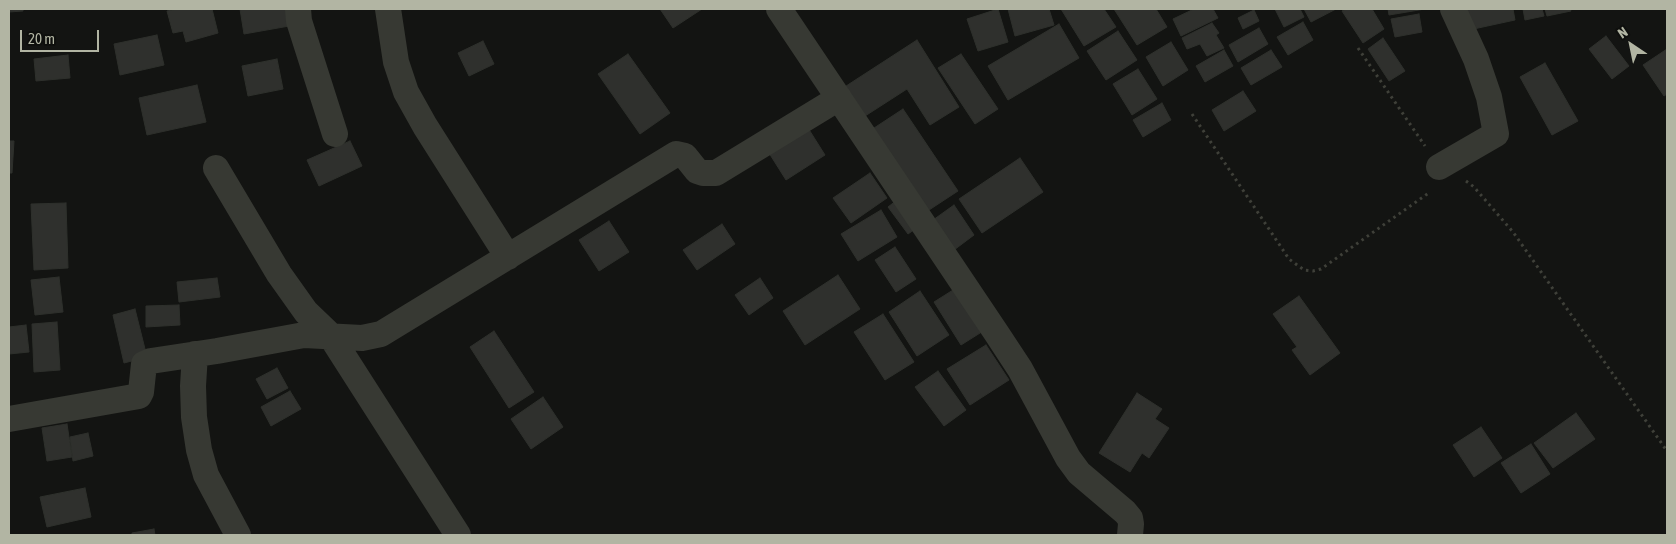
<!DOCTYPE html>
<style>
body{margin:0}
#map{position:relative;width:1676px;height:544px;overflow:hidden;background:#131412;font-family:"Asap Condensed",sans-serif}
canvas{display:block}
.frame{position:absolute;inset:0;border:10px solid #b2b5a3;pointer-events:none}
.north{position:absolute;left:1606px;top:20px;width:50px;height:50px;-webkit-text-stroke:4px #0e0f0d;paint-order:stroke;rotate:326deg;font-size:14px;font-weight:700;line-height:20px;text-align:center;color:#b2b5a3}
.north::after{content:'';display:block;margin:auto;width:18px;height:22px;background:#b2b5a3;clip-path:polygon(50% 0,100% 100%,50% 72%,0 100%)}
.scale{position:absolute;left:20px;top:30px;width:79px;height:22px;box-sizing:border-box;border:2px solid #b2b5a3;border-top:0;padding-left:6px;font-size:15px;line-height:18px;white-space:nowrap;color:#b2b5a3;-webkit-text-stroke:4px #0e0f0d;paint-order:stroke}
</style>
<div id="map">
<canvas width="1676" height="544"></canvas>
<div class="frame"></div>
<div class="north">N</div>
<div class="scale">20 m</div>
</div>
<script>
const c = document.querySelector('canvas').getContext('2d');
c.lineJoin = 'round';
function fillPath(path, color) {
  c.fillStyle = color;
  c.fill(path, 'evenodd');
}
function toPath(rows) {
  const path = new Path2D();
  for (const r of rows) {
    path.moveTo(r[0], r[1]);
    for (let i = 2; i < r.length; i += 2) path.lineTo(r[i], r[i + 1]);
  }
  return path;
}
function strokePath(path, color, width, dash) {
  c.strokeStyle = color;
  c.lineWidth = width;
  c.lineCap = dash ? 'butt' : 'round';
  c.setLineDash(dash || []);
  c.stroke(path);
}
const building = toPath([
 [9,9,23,9,23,11,9,12,9,9],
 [177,9,212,9,218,33,186,42,183,31,173,33,167,11,177,9],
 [240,9,292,9,295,25,244,34,240,9],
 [660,9,702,9,673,28,660,9],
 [998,9,1008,42,978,51,967,19,998,9],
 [1008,9,1049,9,1054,25,1015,36,1008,9],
 [1061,9,1104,9,1116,27,1084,46,1061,9],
 [1114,9,1156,9,1167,27,1137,45,1114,9],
 [1194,9,1213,9,1218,18,1181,36,1173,19,1194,9],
 [1275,9,1300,9,1304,17,1284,27,1275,9],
 [1304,9,1336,9,1311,22,1304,9],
 [1346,9,1372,9,1384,29,1363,43,1342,11,1346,9],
 [1388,9,1425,9,1389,15,1388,9],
 [1464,9,1513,9,1515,20,1469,30,1464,9],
 [1523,9,1542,9,1544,16,1525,20,1523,9],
 [1545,9,1570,9,1571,11,1547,16,1545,9],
 [1254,10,1259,21,1243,29,1238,18,1254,10],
 [1419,14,1422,32,1395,37,1391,19,1419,14],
 [1303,22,1313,40,1288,55,1277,37,1303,22],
 [1212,23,1219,33,1216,35,1224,48,1207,56,1200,44,1187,49,1182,38,1212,23],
 [1059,24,1079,58,1008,100,988,66,1059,24],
 [1259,28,1268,44,1238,62,1229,45,1259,28],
 [1118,31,1137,60,1106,80,1087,51,1118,31],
 [157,35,164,65,120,75,114,44,157,35],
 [1606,36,1629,66,1612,79,1589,49,1606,36],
 [1383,38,1405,71,1389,81,1368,49,1383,38],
 [917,40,959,107,930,125,907,89,862,118,843,88,917,40],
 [483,41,494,64,469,76,458,53,483,41],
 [1171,42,1188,70,1163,86,1146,57,1171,42],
 [1667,49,1667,94,1664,96,1643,65,1667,49],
 [1224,50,1233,66,1205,82,1196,66,1224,50],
 [1271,50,1282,67,1251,85,1241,68,1271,50],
 [628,54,670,113,640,134,598,74,628,54],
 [961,54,998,109,975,124,938,68,961,54],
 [68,55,70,78,36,81,34,59,68,55],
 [277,59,283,89,248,96,242,66,277,59],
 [1545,63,1578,121,1552,135,1520,77,1545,63],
 [1138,69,1157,99,1132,115,1113,84,1138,69],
 [197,85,206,122,147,135,139,98,197,85],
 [1243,91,1256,111,1224,131,1212,110,1243,91],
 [1162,103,1171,120,1143,137,1133,120,1162,103],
 [903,109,958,191,926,212,871,130,903,109],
 [808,128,825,155,786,180,769,153,808,128],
 [9,141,14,141,12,173,9,173,9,141],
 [350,141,362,166,319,186,307,160,350,141],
 [1020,158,1043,192,982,233,959,199,1020,158],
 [870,173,887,198,851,223,833,198,870,173],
 [901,197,921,225,908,234,888,207,901,197],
 [66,203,68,268,34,270,31,204,66,203],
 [954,205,974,235,954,250,933,220,954,205],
 [881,210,897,237,858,261,841,234,881,210],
 [609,221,629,252,599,271,579,240,609,221],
 [722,224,735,244,697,270,683,250,722,224],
 [895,247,916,279,896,292,875,260,895,247],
 [838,275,860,309,805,345,783,311,838,275],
 [59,277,63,312,35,315,31,280,59,277],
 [217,278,220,297,179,302,177,282,217,278],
 [760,278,773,298,749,315,735,295,760,278],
 [961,285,988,328,961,345,934,302,961,285],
 [920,291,949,335,917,356,889,312,920,291],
 [1299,296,1340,353,1310,375,1292,350,1297,347,1273,314,1299,296],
 [179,305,180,325,146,327,146,306,179,305],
 [135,309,147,357,124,363,113,315,135,309],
 [883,314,914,362,885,380,854,332,883,314],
 [57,322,60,370,34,372,32,324,57,322],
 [26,325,29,352,9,354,9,327,26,325],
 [494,331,534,392,509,408,470,347,494,331],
 [986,345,1009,380,970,405,947,369,986,345],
 [277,368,288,388,267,399,256,379,277,368],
 [938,371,966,410,944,426,915,387,938,371],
 [290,391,301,409,271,426,261,407,290,391],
 [1137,393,1162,409,1155,419,1169,428,1149,458,1142,453,1130,472,1099,453,1137,393],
 [543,397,563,427,531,449,511,419,543,397],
 [1576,413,1595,439,1553,468,1534,443,1576,413],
 [67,424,72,457,47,461,42,428,67,424],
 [1481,427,1502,458,1474,477,1453,445,1481,427],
 [88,433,93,456,73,461,70,437,88,433],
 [1531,444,1550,474,1521,493,1501,463,1531,444],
 [85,488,91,517,47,527,40,497,85,488],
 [154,529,155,535,132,535,132,533,154,529]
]);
const path = toPath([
 [1358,48,1425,146],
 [1192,114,1289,259,1304,270,1313,271,1321,269,1430,192],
 [1466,181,1474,187,1513,232,1667,451]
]);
const minor = toPath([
 [298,9,299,21,335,134],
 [388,9,396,62,406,92,425,126,508,257],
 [779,9,997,334,1020,369,1068,458,1079,473,1125,512,1130,518,1131,524,1130,535],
 [1439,167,1496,134,1489,97,1476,59,1453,9],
 [216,168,279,274,306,312,330,335,458,535],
 [195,354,193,386,194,417,199,450,206,475,238,535],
 [9,419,139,396,141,392,144,364,151,361,217,351,304,335,362,338,381,334,676,154,685,156,697,171,703,173,716,173,839,98]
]);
fillPath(building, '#2f302d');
strokePath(building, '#2e302c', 1);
strokePath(path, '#3f4039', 3, [2.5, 4]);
strokePath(minor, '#373933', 26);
</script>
